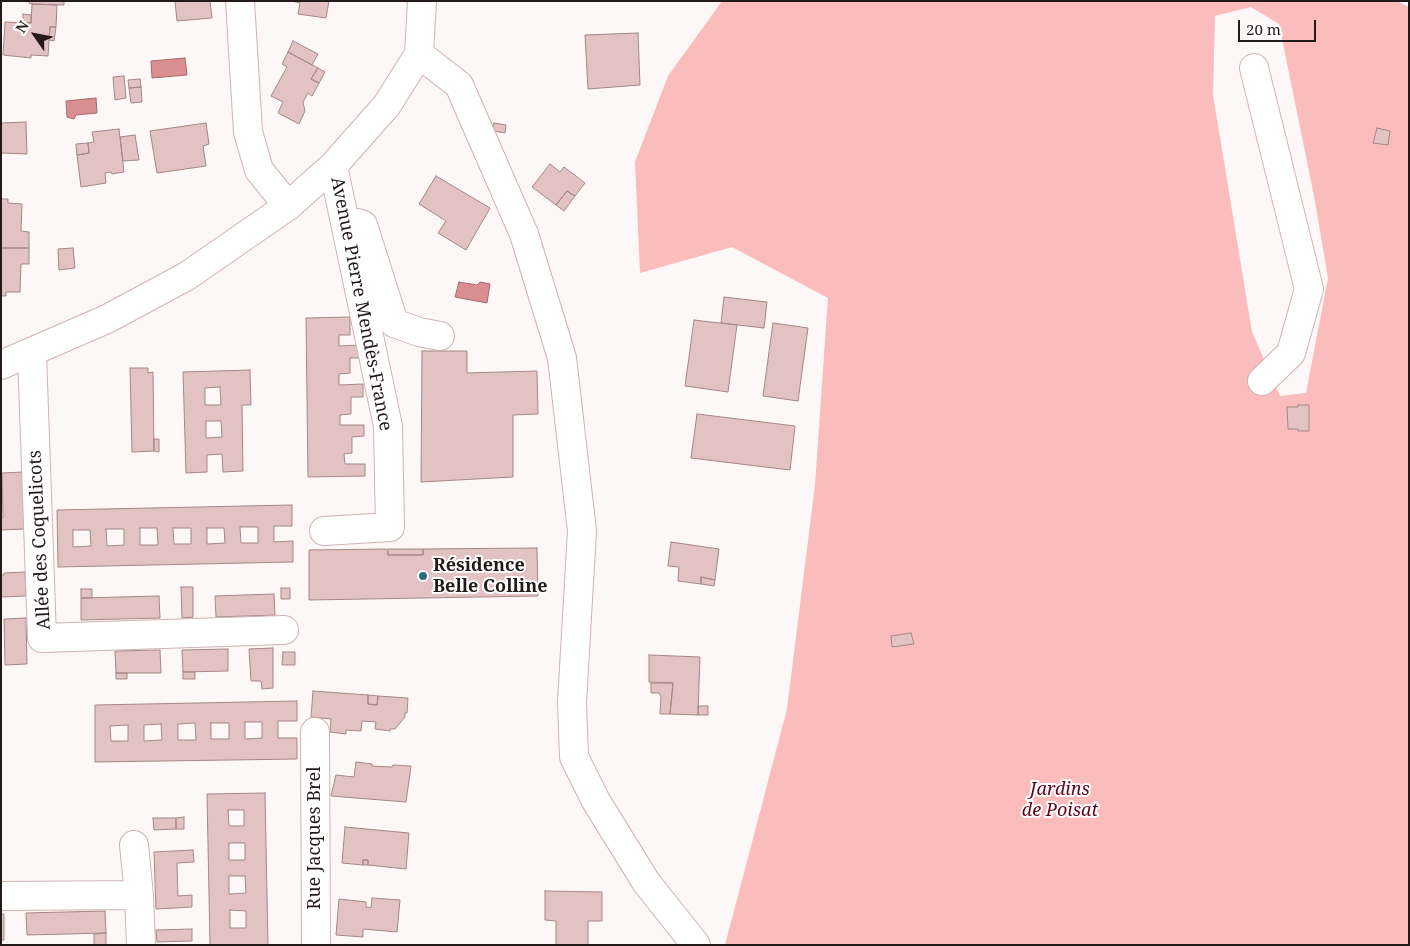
<!DOCTYPE html>
<meta charset="utf-8">
<style>
body{margin:0}
#map{position:relative;width:1410px;height:946px;overflow:hidden;background:#fef7f7;font-family:"Noto Serif",serif}
canvas{display:block}
.frame{position:absolute;inset:0;border:2px solid #251a1a;pointer-events:none}
.north{position:absolute;left:10px;top:10px;width:50px;height:50px;-webkit-text-stroke:4px #fff;paint-order:stroke;rotate:303deg;font-size:14px;font-weight:700;line-height:20px;text-align:center;color:#251a1a}
.north::after{content:'';display:block;margin:auto;width:18px;height:22px;background:#251a1a;clip-path:polygon(50% 0,100% 100%,50% 72%,0 100%)}
.scale{position:absolute;left:1238px;top:20px;width:78px;height:22px;box-sizing:border-box;border:2px solid #251a1a;border-top:0;padding-left:6px;font-size:15px;line-height:18px;white-space:nowrap;color:#251a1a;-webkit-text-stroke:4px #fff;paint-order:stroke}
</style>
<div id="map">
<canvas width="1410" height="946"></canvas>
<div class="frame"></div>
<div class="north">N</div>
<div class="scale">20 m</div>
</div>
<script>
const c = document.querySelector('canvas').getContext('2d');
c.lineJoin = 'round';
function fillPath(path, color) {
  c.fillStyle = color;
  c.fill(path, 'evenodd');
}
function toPath(rows) {
  const path = new Path2D();
  for (const r of rows) {
    path.moveTo(r[0], r[1]);
    for (let i = 2; i < r.length; i += 2) path.lineTo(r[i], r[i + 1]);
  }
  return path;
}
function strokePath(path, color, width, dash) {
  c.strokeStyle = color;
  c.lineWidth = width;
  c.lineCap = dash ? 'butt' : 'round';
  c.setLineDash(dash || []);
  c.stroke(path);
}
function drawText(font, color, halo, rows, align = 'center') {
  c.font = font + ' "Noto Serif",serif';
  c.lineWidth = 4;
  c.setLineDash([]);
  c.textBaseline = 'middle';
  c.strokeStyle = halo;
  c.fillStyle = color;
  for (const [text, x, y, turn = 0] of rows) {
    c.save();
    c.translate(x, y);
    c.rotate((+turn || 0) * Math.PI / 180);
    c.textAlign = isNaN(turn) ? turn : align;
    if (halo) c.strokeText(text, 0, 0);
    c.fillText(text, 0, 0);
    c.restore();
  }
}
const green = toPath([
 [722,1,1397,1,1409,7,1409,945,725,945,787,709,815,485,828,298,732,247,640,273,635,162,668,76],
 [1251,7,1279,24,1314,196,1328,278,1306,393,1280,396,1252,332,1213,95,1215,16]
]);
const water = toPath([
 [185,58,187,75,152,78,151,61,185,58],
 [96,98,97,113,76,115,74,119,67,117,66,101,96,98],
 [459,282,477,285,480,282,490,284,487,303,455,297,459,282]
]);
const building = toPath([
 [29,1,64,1,64,5,32,4,29,3,29,1],
 [175,1,210,1,212,18,177,21,175,1],
 [292,1,329,1,326,18,298,14,300,3,292,1],
 [32,4,57,5,56,27,50,27,48,56,31,55,31,58,3,55,5,22,31,23,32,4],
 [23,14,31,15,31,23,23,23,23,14],
 [50,27,56,27,54,41,49,40,50,27],
 [638,33,640,85,588,89,585,35,638,33],
 [293,41,318,54,312,65,288,52,293,41],
 [288,52,318,68,311,79,319,83,312,96,308,93,303,102,305,111,299,124,278,113,283,102,271,96,287,67,282,64,288,52],
 [318,68,325,72,319,83,311,79,318,68],
 [124,76,126,98,115,100,113,77,124,76],
 [140,79,141,87,129,88,128,80,140,79],
 [141,87,142,102,131,103,129,88,141,87],
 [26,122,27,154,1,153,1,123,26,122],
 [206,123,209,144,203,146,206,166,157,173,150,131,206,123],
 [494,123,506,125,505,133,493,131,494,123],
 [1377,128,1390,131,1388,145,1373,143,1377,128],
 [119,129,124,172,112,174,111,172,105,173,106,183,81,187,77,155,89,153,88,143,94,142,92,132,119,129],
 [135,135,139,160,123,161,120,137,135,135],
 [88,143,89,153,77,155,76,144,88,143],
 [550,164,560,172,564,167,585,183,575,196,567,191,556,205,532,187,550,164],
 [436,176,490,208,466,250,438,233,446,221,419,204,436,176],
 [567,191,575,196,564,211,556,205,567,191],
 [1,199,8,199,8,203,22,204,21,231,29,232,29,248,1,248,1,199],
 [1,248,29,248,29,264,21,264,20,292,6,292,6,296,1,296,1,248],
 [73,248,75,268,59,270,58,249,73,248],
 [724,297,767,302,764,328,721,323,724,297],
 [350,317,350,335,339,335,339,346,362,345,362,358,350,358,350,373,339,374,339,385,363,384,363,397,351,397,351,414,340,415,340,425,364,425,364,436,352,437,352,453,344,454,345,464,365,464,365,476,308,477,306,318,350,317],
 [694,320,737,325,728,392,685,386,694,320],
 [773,323,808,328,798,401,763,396,773,323],
 [422,351,467,351,467,373,537,371,538,414,513,415,513,477,421,482,422,351],
 [130,368,148,368,148,373,153,372,154,451,132,452,130,368],
 [250,370,251,405,242,405,243,471,223,472,222,454,207,455,207,472,186,473,183,372,250,370],
 [220,387,221,405,205,405,205,388,220,387],
 [206,421,221,421,222,437,206,438,206,421],
 [1298,405,1309,405,1309,431,1298,431,1298,429,1288,429,1287,407,1298,407,1298,405],
 [697,414,795,426,790,470,691,458,697,414],
 [154,439,159,439,159,452,154,451,154,439],
 [24,472,25,529,1,530,1,518,3,518,2,473,24,472],
 [292,505,292,526,274,526,274,542,293,541,293,562,58,567,57,510,292,505],
 [240,527,258,527,258,543,241,543,240,527],
 [140,528,157,528,158,545,140,545,140,528],
 [173,528,191,528,191,544,174,544,173,528],
 [207,528,224,528,225,543,207,544,207,528],
 [106,529,124,529,124,545,107,546,106,529],
 [73,530,90,530,91,546,73,547,73,530],
 [671,542,719,549,715,580,701,577,701,584,678,581,679,567,668,566,671,542],
 [537,548,538,596,309,600,309,550,386,549,388,552,388,555,423,555,423,549,537,548],
 [388,549,423,549,423,555,388,555,388,549],
 [25,572,26,596,1,597,1,575,4,575,4,573,25,572],
 [701,577,715,580,714,586,701,584,701,577],
 [181,587,193,587,193,617,182,618,181,587],
 [281,588,290,588,290,599,281,599,281,588],
 [81,589,92,589,92,598,81,598,81,589],
 [274,594,275,615,216,617,215,596,274,594],
 [159,596,160,618,81,620,81,598,159,596],
 [26,618,27,664,5,665,4,619,26,618],
 [911,633,914,644,892,647,891,636,911,633],
 [273,648,273,688,262,689,261,681,251,681,249,649,273,648],
 [228,649,228,671,183,672,182,650,228,649],
 [160,650,161,673,116,673,115,651,160,650],
 [283,652,295,652,295,665,282,665,283,652],
 [649,655,700,657,698,715,670,714,673,683,649,682,649,655],
 [183,672,195,672,195,679,183,679,183,672],
 [116,673,127,673,127,679,116,679,116,673],
 [651,683,673,683,670,714,660,714,661,697,659,693,651,693,651,683],
 [313,691,368,695,368,704,377,705,378,696,408,698,407,713,405,713,405,717,395,729,390,729,390,731,375,729,376,722,362,721,361,731,346,730,346,734,330,732,331,719,311,717,313,691],
 [368,695,378,696,377,705,368,704,368,695],
 [297,701,297,721,278,721,278,738,297,738,297,759,95,762,95,705,297,701],
 [245,722,262,722,262,738,245,739,245,722],
 [195,723,196,740,178,740,178,724,195,723],
 [211,723,229,723,229,739,211,739,211,723],
 [161,724,162,740,144,741,144,725,161,724],
 [128,725,128,741,111,741,110,726,128,725],
 [698,706,708,706,708,715,698,715,698,706],
 [356,762,372,764,372,766,392,767,393,765,411,766,406,802,331,796,336,775,354,777,356,762],
 [265,793,268,945,210,945,207,794,265,793],
 [228,810,244,810,244,826,229,826,228,810],
 [229,843,245,843,245,860,229,860,229,843],
 [229,876,245,876,246,893,229,894,229,876],
 [230,910,246,911,246,928,230,928,230,910],
 [184,817,184,829,176,829,176,818,184,817],
 [153,818,176,818,176,829,154,830,153,818],
 [345,827,409,833,406,869,368,865,368,860,363,860,363,865,342,863,345,827],
 [193,850,194,862,177,863,178,896,192,895,192,907,156,909,154,852,193,850],
 [363,860,368,860,368,865,363,865,363,860],
 [545,891,602,892,602,921,588,921,588,945,556,945,556,921,545,920,545,891],
 [372,898,400,900,397,932,363,929,363,937,336,935,339,899,366,902,366,907,371,908,372,898],
 [105,911,106,933,27,935,26,913,105,911],
 [1,914,4,914,4,940,1,940,1,914],
 [192,929,192,941,157,942,156,930,192,929],
 [106,933,106,945,94,945,94,934,106,933]
]);
const minor = toPath([
 [240,1,248,132,259,170,288,206],
 [419,54,459,85,524,234,562,358,582,531,572,702,574,757,596,801,646,882,696,945],
 [1254,68,1309,289,1291,353,1262,381],
 [358,223,363,225,394,323,419,332,440,336],
 [32,353,42,638,284,630],
 [1,365,107,319,187,276,288,206,333,166,387,105,419,54,422,1],
 [324,531,390,527,388,426,333,166],
 [315,732,316,945],
 [134,845,139,895,141,945],
 [1,896,139,895]
]);
const markers = [
 [423,576,5,"#276f7b"]
];
const streetNames = [
 ["Avenue Pierre Mendès-France",361,304,79],
 ["Allée des Coquelicots",40,540,-93],
 ["Rue Jacques Brel",315,838,-90]
];
const poiNames = [
 ["Résidence",433,566],
 ["Belle Colline",433,587]
];
const parkNames = [
 ["Jardins",1060,790],
 ["de Poisat",1060,811]
];
fillPath(green, '#fbbcbd');
fillPath(water, '#db8e8f');
strokePath(water, '#a46b6c', 1);
fillPath(building, '#e2c2c2');
strokePath(building, '#a58787', 1);
strokePath(minor, '#d1b2b2', 30);
strokePath(minor, '#fff', 28);
for (const [x, y, r, color] of markers) {
  const dot = new Path2D();
  dot.arc(x, y, r, 0, 2 * Math.PI);
  c.fillStyle = color;
  c.fill(dot);
  strokePath(dot, '#fff', 2);
}
drawText('18px', '#251a1a', '#fff', streetNames);
drawText('bold 18px', '#251a1a', '#fff', poiNames, 'left');
drawText('italic 18px', '#620217', '#fff', parkNames);
</script>
